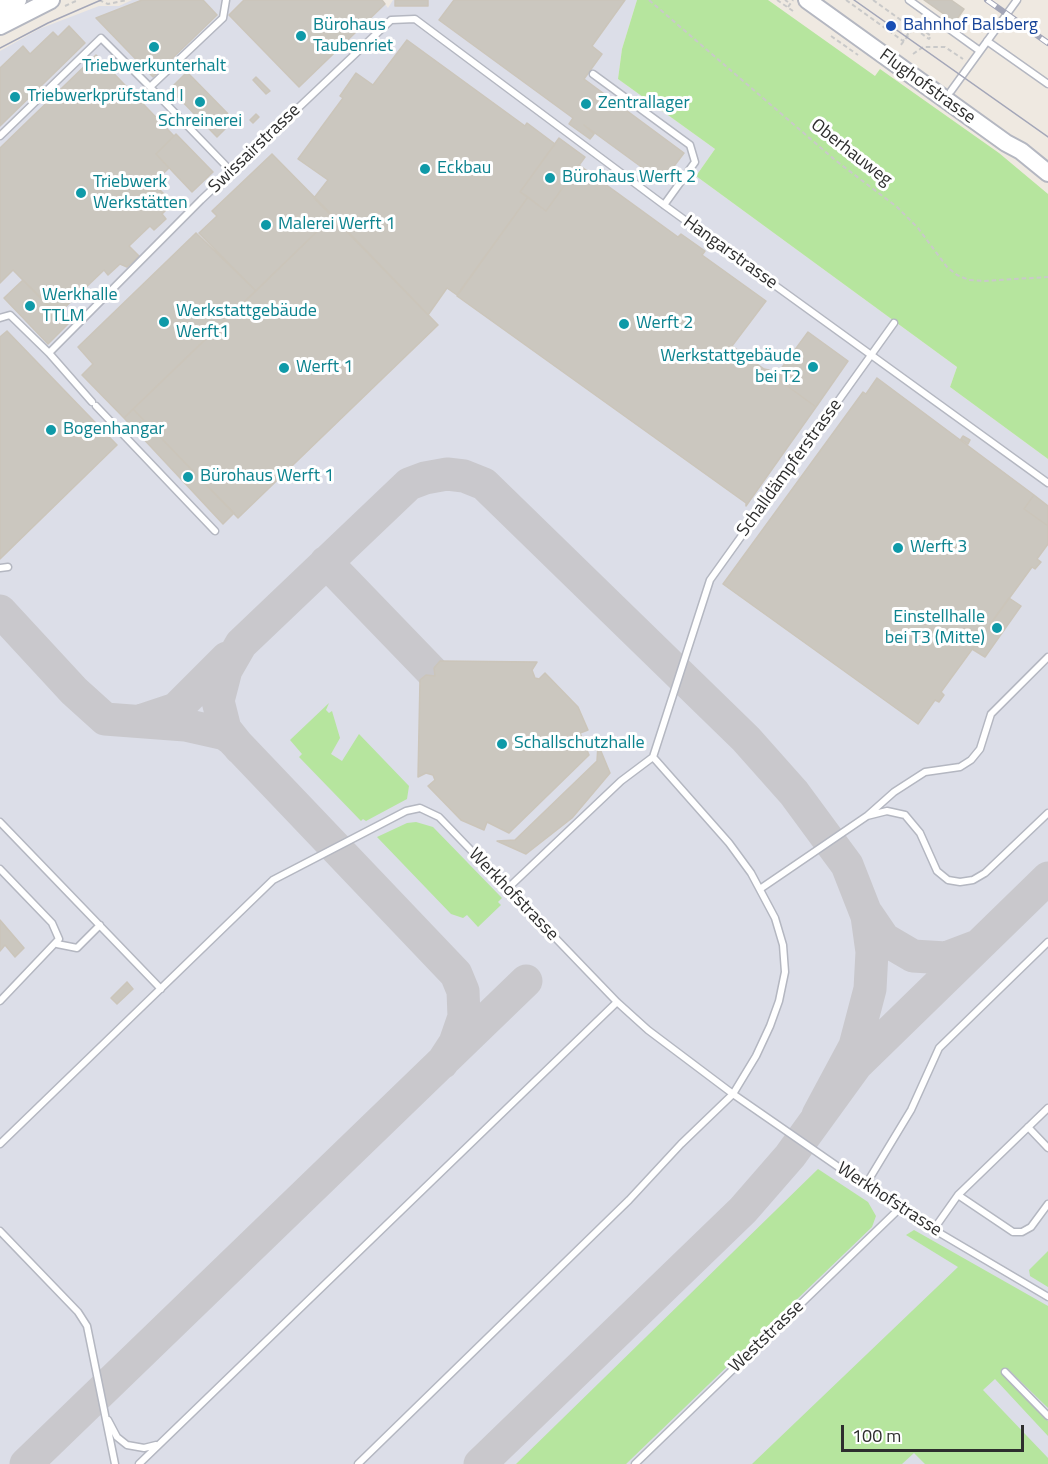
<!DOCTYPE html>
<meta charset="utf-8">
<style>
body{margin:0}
#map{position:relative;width:1048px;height:1464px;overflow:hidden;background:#efe9e1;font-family:"Titillium Web",sans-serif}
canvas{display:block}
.scale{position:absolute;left:841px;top:1425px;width:183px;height:27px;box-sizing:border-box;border:3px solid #2e2e2e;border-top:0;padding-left:8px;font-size:18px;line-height:21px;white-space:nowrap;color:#2e2e2e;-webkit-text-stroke:4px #fff;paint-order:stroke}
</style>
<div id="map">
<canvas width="1048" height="1464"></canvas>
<div class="scale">100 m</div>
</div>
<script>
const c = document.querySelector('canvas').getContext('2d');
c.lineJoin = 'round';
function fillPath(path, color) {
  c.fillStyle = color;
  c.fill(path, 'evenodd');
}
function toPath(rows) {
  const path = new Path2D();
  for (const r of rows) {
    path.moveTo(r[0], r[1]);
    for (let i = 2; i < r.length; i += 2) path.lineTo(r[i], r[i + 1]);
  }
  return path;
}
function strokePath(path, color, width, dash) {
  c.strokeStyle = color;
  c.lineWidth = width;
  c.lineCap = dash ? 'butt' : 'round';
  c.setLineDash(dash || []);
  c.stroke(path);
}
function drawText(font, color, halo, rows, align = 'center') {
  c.font = font + ' "Titillium Web",sans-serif';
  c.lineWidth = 6;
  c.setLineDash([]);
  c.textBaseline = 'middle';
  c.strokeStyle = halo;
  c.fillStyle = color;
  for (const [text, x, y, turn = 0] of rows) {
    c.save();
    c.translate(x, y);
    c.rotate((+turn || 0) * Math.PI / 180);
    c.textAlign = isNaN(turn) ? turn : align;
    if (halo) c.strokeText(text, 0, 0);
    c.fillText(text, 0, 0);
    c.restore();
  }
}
const airport = toPath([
 [132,0,382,0,388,8,393,0,395,0,395,6,428,6,428,0,637,0,622,49,618,79,715,149,696,176,957,367,950,387,1048,459,1048,1464,0,1464,0,51,39,29,99,6,119,6]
]);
const green = toPath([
 [637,0,768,0,875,76,880,69,999,153,1048,194,1048,459,950,387,957,367,696,176,715,149,618,79,622,49],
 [329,703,326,710,329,713,332,711,340,738,331,754,342,761,359,734,409,786,407,799,366,821,363,819,361,821,299,757,302,754,290,740],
 [416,822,433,827,502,898,498,902,501,905,478,927,467,915,463,918,451,914,377,837,407,823],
 [818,1169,868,1202,876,1216,872,1227,626,1464,516,1464],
 [914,1230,1048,1306,1048,1408,1008,1369,1003,1374,1048,1421,1048,1436,995,1379,983,1390,1048,1458,1048,1464,925,1464,914,1453,902,1464,752,1464,958,1267,906,1235],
 [1048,1251,1048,1287,1030,1276,1029,1270]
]);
const taxiway = toPath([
 [326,562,467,708],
 [0,611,74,691,105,719,185,725,225,734,232,739,456,974,463,991,464,1017,455,1043,442,1063],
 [143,720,176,709,227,658],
 [240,748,225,729,218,701,226,670,241,644,409,484,425,478,447,474,464,476,484,484,746,739,794,793,847,865,867,916,872,952,870,989,855,1046,818,1115],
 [867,914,884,939,913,956,946,958,975,947],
 [26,1464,526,981],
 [480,1464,743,1210,790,1156,856,1065,1048,878]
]);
const building = toPath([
 [142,0,203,0,217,15,153,77,96,18,142,0],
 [244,0,382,0,385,4,299,87,229,15,244,0],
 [395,0,428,0,428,6,395,6,395,0],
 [454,0,625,0,592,46,602,54,584,79,684,153,662,182,584,125,594,134,590,139,569,124,573,118,439,20,454,0],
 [924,0,951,0,964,9,955,22,924,0],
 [69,26,85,43,0,126,0,68,23,46,30,54,53,32,58,37,69,26],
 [407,40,525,126,527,123,555,144,520,192,528,197,457,295,447,288,428,315,314,198,328,180,298,159,343,98,340,96,356,73,373,85,407,40],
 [96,55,174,136,156,154,169,168,153,183,173,203,162,214,166,219,154,230,150,226,129,246,139,256,127,267,120,264,108,275,104,270,57,315,13,270,0,283,0,148,96,55],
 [187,72,234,120,217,137,170,89,187,72],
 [256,77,270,91,266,94,253,80,256,77],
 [256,114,259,117,253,123,250,120,256,114],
 [176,134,213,172,192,192,156,154,176,134],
 [559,138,585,157,546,211,520,192,559,138],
 [272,154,333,216,256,291,199,233,217,216,212,211,272,154],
 [579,165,678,237,681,234,705,251,702,255,766,301,732,346,764,369,769,370,775,377,816,407,746,506,746,503,457,296,528,197,546,211,579,165],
 [333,216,438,325,238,518,133,409,333,216],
 [196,233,256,291,124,418,82,375,93,364,78,347,196,233],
 [23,280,68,324,48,344,4,298,23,280],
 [7,331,117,445,0,559,0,337,7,331],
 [808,332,848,361,816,407,775,377,808,332],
 [877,378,1034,495,1024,509,1048,526,1048,544,1037,559,1041,562,1035,569,1032,567,941,692,944,695,939,702,935,700,918,724,723,584,863,392,866,394,877,378],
 [133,409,234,513,223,524,124,418,133,409],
 [963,436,970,440,968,444,961,439,963,436],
 [1034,495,1048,506,1048,526,1024,509,1034,495],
 [1009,598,1021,606,985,657,972,649,1009,598],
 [440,661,537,662,532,670,535,678,539,679,545,673,578,707,588,730,580,733,589,755,509,833,487,822,484,830,461,820,428,786,435,780,433,775,426,773,418,777,420,680,426,675,435,676,434,668,440,661],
 [598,744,610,773,572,818,526,854,497,841,515,840,597,761,598,744],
 [0,920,24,948,15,957,5,945,0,951,0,920],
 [127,982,133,989,117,1004,111,998,127,982]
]);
const path = toPath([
 [99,0,108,4,127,0],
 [649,0,835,160,897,207,918,228,947,267,957,275,969,280,983,281,1048,277],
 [777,0,793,11],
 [785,0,788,2],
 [846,0,903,41,915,24,931,36,929,39,914,28,900,46],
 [873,0,912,28],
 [65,6,78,0],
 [831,36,858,55],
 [913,54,923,47,945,47,963,59]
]);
const lane = toPath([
 [226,0,223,18,150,87,231,171],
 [909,0,980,51],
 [987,41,1048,84],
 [593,74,690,145,695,162,664,205],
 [951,91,1017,0],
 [0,136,101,38,150,87],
 [0,318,10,315,49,353],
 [92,402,49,353,201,200,391,20,415,19,664,205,1048,483],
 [96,406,215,531],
 [0,568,8,567],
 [1048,657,991,714,980,749,971,760,960,767,925,772,894,792,867,816,887,811,905,815,920,833,937,871,948,880,960,882,973,880,985,873,1048,813],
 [0,822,161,989],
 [0,869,52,923,59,939,0,1001],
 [507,889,621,781,653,757,710,580,894,323],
 [760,889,867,816],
 [57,944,77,948,100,925],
 [1028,1127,1048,1148],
 [0,1144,273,880,406,811,420,808,439,817,617,1002,648,1030,733,1094,899,1209,1048,1297],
 [865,1186,911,1110,939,1048,1048,942],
 [958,1195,1013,1232,1022,1232,1031,1227,1048,1204],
 [934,1229,958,1195,1048,1108],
 [0,1231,78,1312,87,1326,115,1464],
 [1005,1372,1048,1416],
 [108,1420,117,1437,127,1445,144,1448,156,1445],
 [139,1464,617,1002],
 [358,1464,629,1200,681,1144,733,1094,756,1056,770,1026,779,1001,785,972,783,945,775,918,751,873,729,843,653,757],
 [635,1464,899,1209]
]);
const secondary = toPath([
 [807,0,1006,143,1021,151,1048,173],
 [0,9,18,0],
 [0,26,51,0]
]);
const tram = toPath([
 [854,0,1048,137],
 [0,48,48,23,101,0]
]);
const rail = toPath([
 [987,0,1048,43]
]);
const pathBridge = toPath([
 [788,7,793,0]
]);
const markers = [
 [891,26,6,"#1a4fb4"],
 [301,36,6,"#0f9aa8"],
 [154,47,6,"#0f9aa8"],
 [15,97,6,"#0f9aa8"],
 [200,102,6,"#0f9aa8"],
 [586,104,6,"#0f9aa8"],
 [425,169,6,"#0f9aa8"],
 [550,178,6,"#0f9aa8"],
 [81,193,6,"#0f9aa8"],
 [266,225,6,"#0f9aa8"],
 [30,306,6,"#0f9aa8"],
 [164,322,6,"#0f9aa8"],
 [624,324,6,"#0f9aa8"],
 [813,367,6,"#0f9aa8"],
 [284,368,6,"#0f9aa8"],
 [51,430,6,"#0f9aa8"],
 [188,477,6,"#0f9aa8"],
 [898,548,6,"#0f9aa8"],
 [997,628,6,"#0f9aa8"],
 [502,744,6,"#0f9aa8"]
];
const cultureNames = [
 ["Bürohaus",313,26],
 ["Taubenriet",313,47],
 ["Triebwerkunterhalt",154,67,"center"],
 ["Triebwerkprüfstand I",27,97],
 ["Zentrallager",598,104],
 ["Schreinerei",200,122,"center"],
 ["Eckbau",437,169],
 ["Bürohaus Werft 2",562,178],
 ["Triebwerk",93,183],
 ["Werkstätten",93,204],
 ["Malerei Werft 1",278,225],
 ["Werkhalle",42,296],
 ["TTLM",42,317],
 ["Werkstattgebäude",176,312],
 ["Werft1",176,333],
 ["Werft 2",636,324],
 ["Werkstattgebäude",801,357,"right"],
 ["bei T2",801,378,"right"],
 ["Werft 1",296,368],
 ["Bogenhangar",63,430],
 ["Bürohaus Werft 1",200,477],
 ["Werft 3",910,548],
 ["Einstellhalle",985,618,"right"],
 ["bei T3 (Mitte)",985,639,"right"],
 ["Schallschutzhalle",514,744]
];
const transitNames = [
 ["Bahnhof Balsberg",903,26]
];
const streetNames = [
 ["Flughofstrasse",927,87,36],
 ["Swissairstrasse",255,149,-44],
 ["Oberhauweg",851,153,38],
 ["Hangarstrasse",730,253,36],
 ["Schalldämpferstrasse",790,468,-54],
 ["Werkhofstrasse",513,895,46],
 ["Werkhofstrasse",889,1200,33],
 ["Weststrasse",767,1337,-44]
];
fillPath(airport, '#dcdee8');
fillPath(green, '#b6e59e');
strokePath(taxiway, '#c9c8cc', 33);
fillPath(building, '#cbc7bf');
strokePath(building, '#cbc5ba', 1.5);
strokePath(lane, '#b4b7c1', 9);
strokePath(secondary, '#b4b7c1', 20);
strokePath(path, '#c9c9c9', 2, [4.5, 3]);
strokePath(lane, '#fff', 6);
strokePath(secondary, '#fff', 16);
strokePath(tram, '#a3a6b8', 1.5);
strokePath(rail, '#a3a6b8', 6);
strokePath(rail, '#fff', 4, [11]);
strokePath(pathBridge, '#c9c9c9', 2, [4.5, 3]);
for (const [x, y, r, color] of markers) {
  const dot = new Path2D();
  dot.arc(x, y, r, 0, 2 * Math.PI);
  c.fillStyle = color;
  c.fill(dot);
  strokePath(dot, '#fff', 2);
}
drawText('18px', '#0d838f', '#fff', cultureNames, 'left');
drawText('18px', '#164399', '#fff', transitNames, 'left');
drawText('18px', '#2e2e2e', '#fff', streetNames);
</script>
